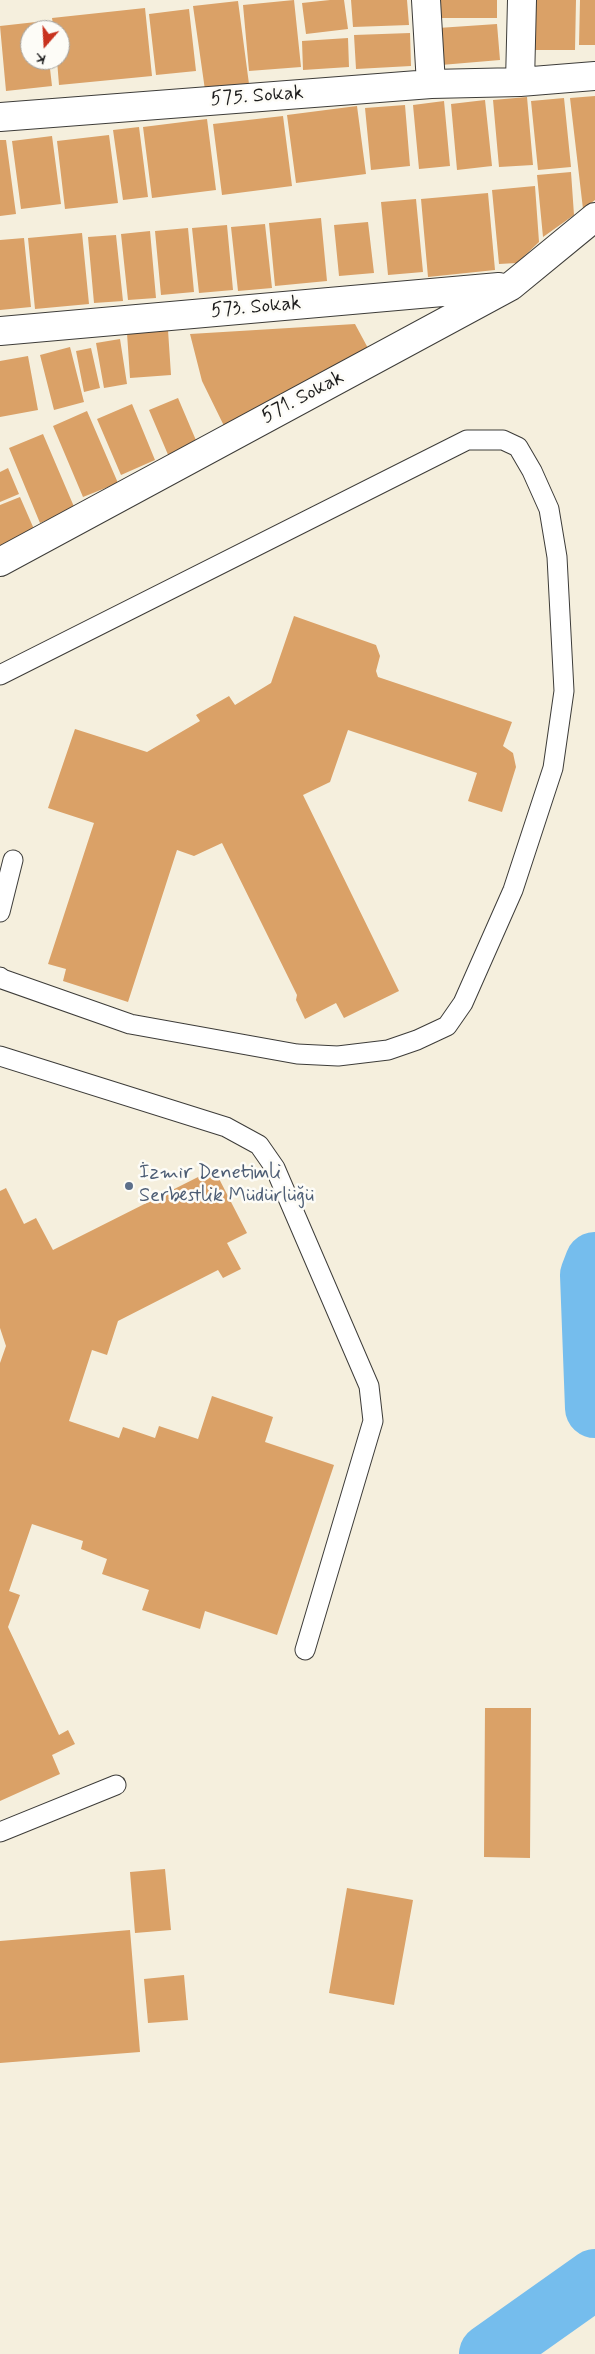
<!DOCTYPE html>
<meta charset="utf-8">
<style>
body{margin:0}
#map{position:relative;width:595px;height:2354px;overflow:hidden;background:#f5efdd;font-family:Mynerve,sans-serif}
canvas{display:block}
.north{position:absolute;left:20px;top:20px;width:50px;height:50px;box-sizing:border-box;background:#fdfcf7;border:1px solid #a3a29f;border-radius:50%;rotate:199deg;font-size:14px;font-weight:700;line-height:20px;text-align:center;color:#1c1c1c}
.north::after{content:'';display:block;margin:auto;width:18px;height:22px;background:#c8321e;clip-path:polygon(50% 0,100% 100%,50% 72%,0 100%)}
</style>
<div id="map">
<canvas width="595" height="2354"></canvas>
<div class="north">K</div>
</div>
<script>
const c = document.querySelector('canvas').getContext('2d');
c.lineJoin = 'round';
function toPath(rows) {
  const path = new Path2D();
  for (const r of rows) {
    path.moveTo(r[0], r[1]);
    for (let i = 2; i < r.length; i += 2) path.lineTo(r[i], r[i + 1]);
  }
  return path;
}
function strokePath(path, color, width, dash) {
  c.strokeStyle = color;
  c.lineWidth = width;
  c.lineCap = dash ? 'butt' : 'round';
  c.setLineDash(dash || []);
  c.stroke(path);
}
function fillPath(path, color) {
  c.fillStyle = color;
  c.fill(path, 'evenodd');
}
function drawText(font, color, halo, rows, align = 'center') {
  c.font = font + ' Mynerve,sans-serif';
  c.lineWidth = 5;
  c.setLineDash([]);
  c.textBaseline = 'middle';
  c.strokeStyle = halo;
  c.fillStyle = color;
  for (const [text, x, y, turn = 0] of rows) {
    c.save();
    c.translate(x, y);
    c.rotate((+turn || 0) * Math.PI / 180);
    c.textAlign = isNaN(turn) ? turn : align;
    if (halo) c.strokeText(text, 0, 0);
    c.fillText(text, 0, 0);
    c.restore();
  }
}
const river = toPath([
 [595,1262,590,1275,595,1408],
 [489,2354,595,2279]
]);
const building = toPath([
 [294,0,301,67,249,71,243,5],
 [330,0,344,0,348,29,306,34,302,3],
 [351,0,407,0,409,25,353,27],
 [437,0,497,0,497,18,437,18],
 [529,0,576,0,575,50,529,50],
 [580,0,595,0,595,45,579,45],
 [238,1,249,84,205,90,193,6],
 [145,8,152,76,59,85,57,60,60,60,60,30,54,30,52,18],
 [189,9,196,71,156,75,149,14],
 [45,21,46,30,30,30,30,60,49,60,52,86,6,91,0,26],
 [497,24,500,60,441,65,438,28],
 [410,33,411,66,356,69,354,35],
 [348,38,349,67,303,70,302,41],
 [595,96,595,200,583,209,570,98],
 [527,97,533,165,499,167,493,100],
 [564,98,571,167,538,170,531,101],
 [485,100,492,166,457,170,451,104],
 [444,101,450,166,419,169,413,105],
 [405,105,410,166,371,170,365,108],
 [357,106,366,174,296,183,287,115],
 [283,116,292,186,222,195,213,124],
 [207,119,216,190,152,198,143,127],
 [139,127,148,197,123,200,113,130],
 [109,135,118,203,65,209,57,141],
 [52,136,61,204,21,209,12,141],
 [0,140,6,140,16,214,0,216],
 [571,172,574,215,543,237,537,175],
 [535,186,539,242,517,263,499,264,492,190],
 [488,193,495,270,428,277,421,199],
 [416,199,423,272,388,275,381,202],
 [321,218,327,281,275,286,269,223],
 [368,222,374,273,339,276,334,225],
 [265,224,272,288,238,291,231,227],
 [227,225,233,290,199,293,192,228],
 [188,228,194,292,161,295,155,231],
 [150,231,156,298,128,300,121,234],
 [82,233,89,304,35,309,28,238],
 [116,235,123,301,94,303,88,237],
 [24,238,31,307,0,310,0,240],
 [355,324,369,350,228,434,202,381,190,334],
 [168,330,171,375,130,378,127,333],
 [120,339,127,384,104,388,96,343],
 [70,347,84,402,54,410,40,355],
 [91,348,100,388,84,392,76,351],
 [28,356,38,410,0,417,0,361],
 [178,398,198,445,169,457,149,410],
 [132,404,155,460,121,475,97,419],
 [87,411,118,483,83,497,53,426],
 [43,434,75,509,40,523,9,448],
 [8,468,19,494,0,502,0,472],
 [20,497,37,536,0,552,0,505],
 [294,616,376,645,380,656,376,671,378,677,512,722,503,746,513,753,516,767,502,812,468,801,477,773,348,730,330,782,303,795,399,991,344,1018,336,1003,305,1019,296,1000,297,995,222,843,194,856,177,850,128,1002,63,981,66,969,48,964,94,823,48,808,75,729,147,752,200,721,196,715,229,696,235,705,271,683],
 [214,1169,247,1233,227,1243,241,1269,223,1278,218,1270,118,1321,107,1355,92,1350,69,1421,119,1438,123,1427,155,1438,159,1426,198,1439,212,1396,273,1417,265,1442,334,1465,277,1635,205,1611,200,1629,142,1610,149,1590,102,1574,107,1559,81,1549,83,1541,32,1524,9,1591,20,1595,8,1627,59,1735,68,1730,75,1744,52,1755,60,1774,0,1801,0,1363,6,1346,0,1328,0,1191,6,1188,24,1224,36,1218,53,1250],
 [485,1708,531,1708,530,1858,484,1857],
 [165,1869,171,1930,135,1933,130,1872],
 [347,1888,413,1900,394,2005,329,1993],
 [130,1930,140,2052,0,2063,0,1941],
 [184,1975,188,2020,148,2023,144,1979]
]);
const lane = toPath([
 [0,675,467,440,503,440,518,447,532,471,549,509,557,557,564,691,553,768,513,890,463,1003,447,1026,417,1040,388,1050,338,1056,297,1054,130,1024,2,979,0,977],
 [0,912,13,860],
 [0,1056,226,1127,259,1145,275,1168,369,1386,373,1421,305,1650],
 [0,1832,116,1785]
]);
const street = toPath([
 [520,82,522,0],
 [431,84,520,82,595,76],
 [0,117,431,84,426,0],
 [0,331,499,287],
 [0,562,511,286,595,217]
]);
const markers = [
 [129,1186,5,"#5c6f8a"]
];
const streetNames = [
 ["575. Sokak",257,97,-4],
 ["573. Sokak",256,308,-5],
 ["571. Sokak",303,398,-28]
];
const serviceNames = [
 ["İzmir Denetimli",139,1174],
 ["Serbestlik Müdürlüğü",139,1197]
];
strokePath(river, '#75bded', 60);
fillPath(building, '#daa167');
strokePath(lane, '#3d3c39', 21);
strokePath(street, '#3d3c39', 30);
strokePath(lane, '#fff', 19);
strokePath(street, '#fff', 28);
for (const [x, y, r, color] of markers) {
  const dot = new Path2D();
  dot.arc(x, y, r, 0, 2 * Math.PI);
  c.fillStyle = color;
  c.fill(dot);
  strokePath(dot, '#fdfcf7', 2);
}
drawText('20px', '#1c1c1c', '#fdfcf7', streetNames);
drawText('20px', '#4e5e75', '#fdfcf7', serviceNames, 'left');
</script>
